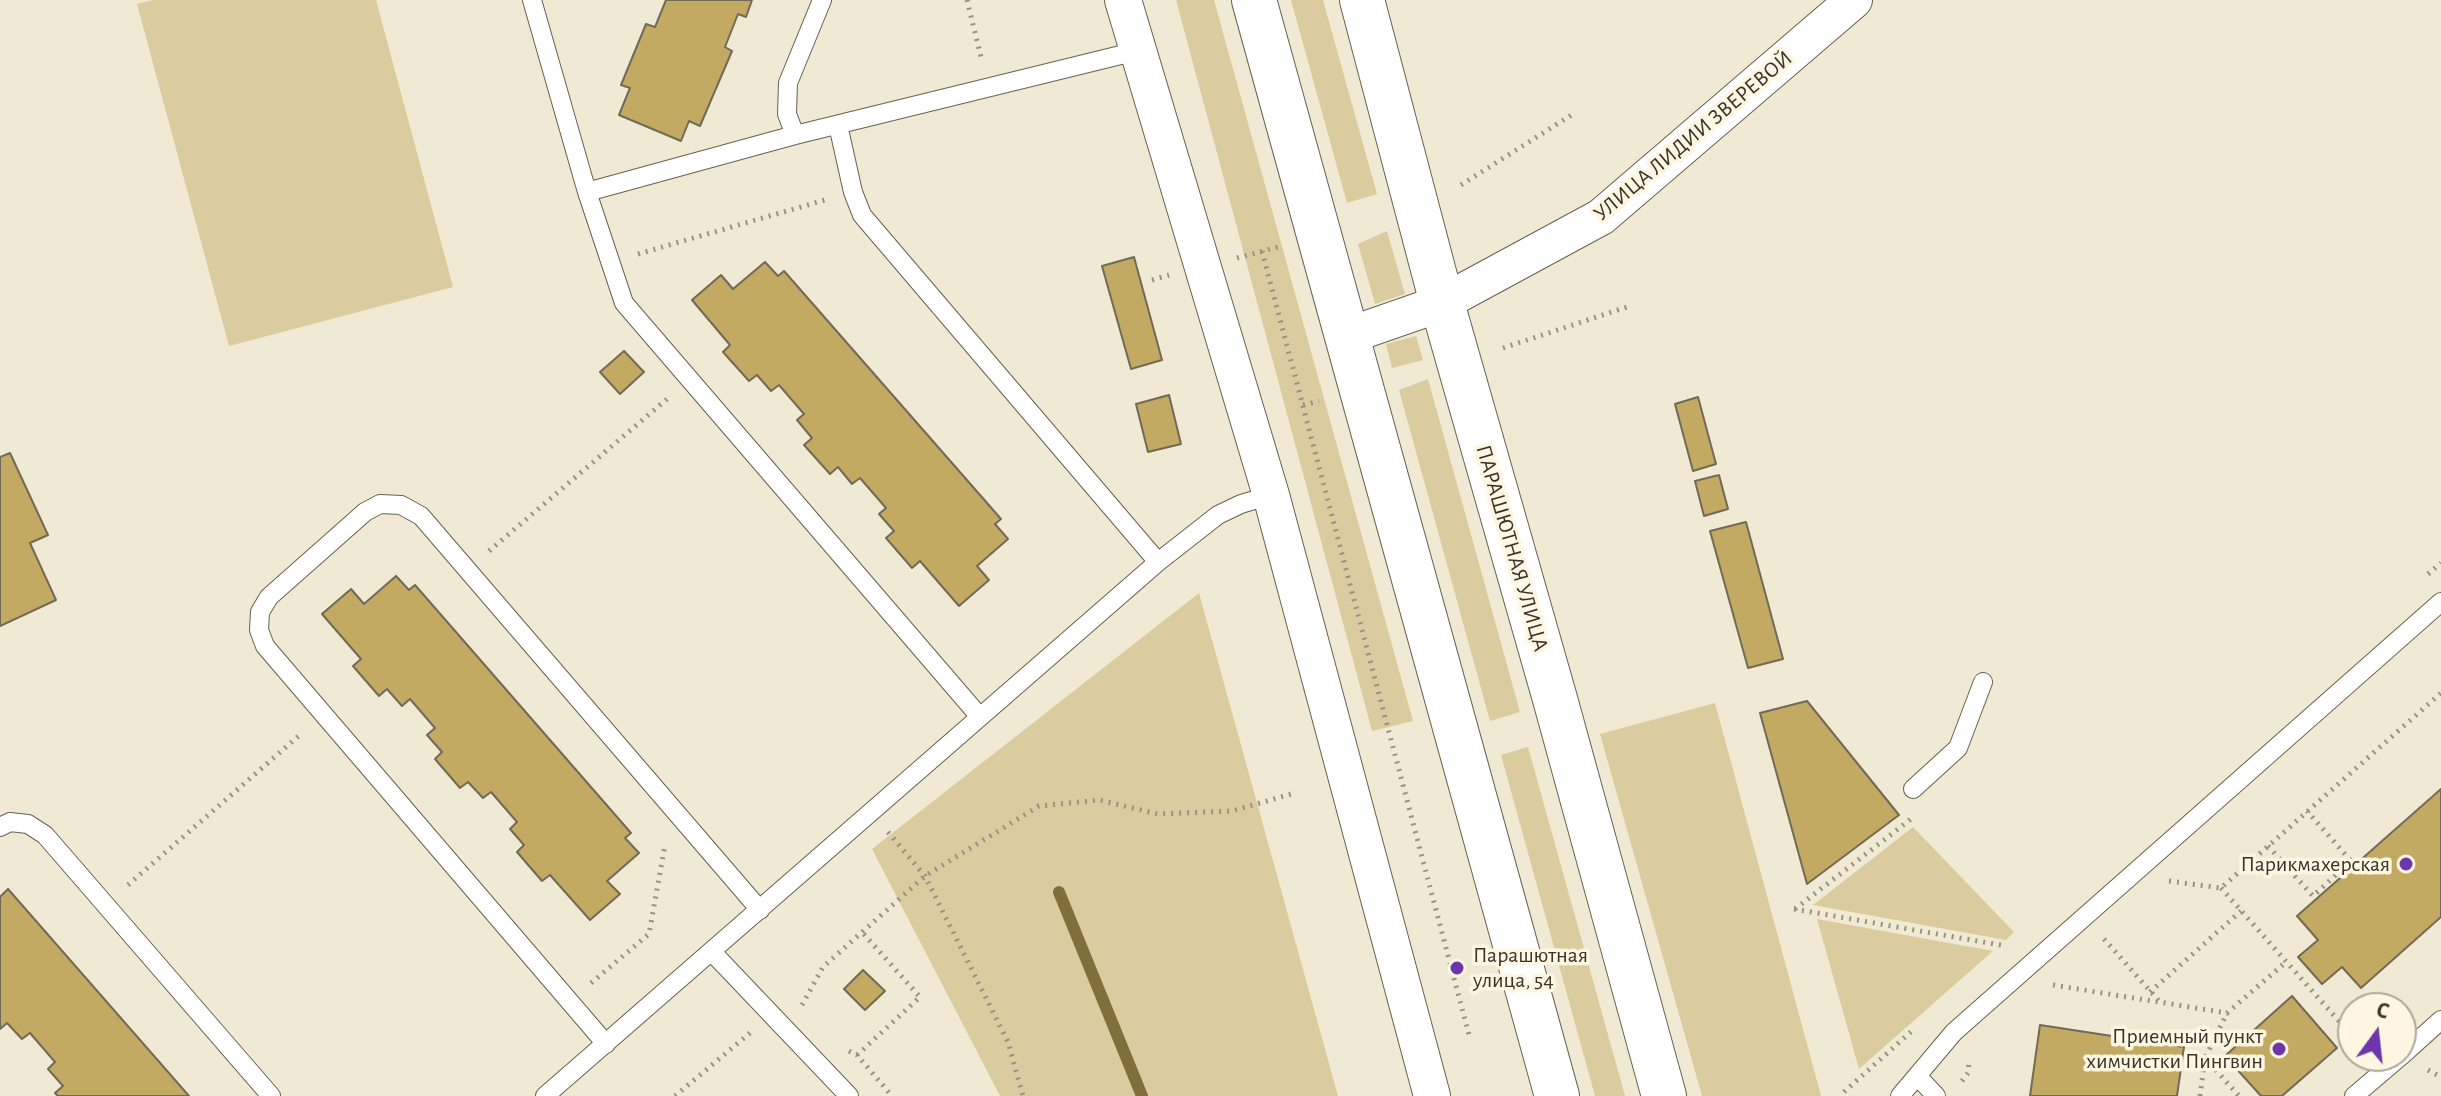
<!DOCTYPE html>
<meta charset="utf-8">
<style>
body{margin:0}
#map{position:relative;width:2441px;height:1096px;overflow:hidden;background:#f0e9d4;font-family:"Alegreya Sans",sans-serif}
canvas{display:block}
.north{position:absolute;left:2337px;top:992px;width:80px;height:80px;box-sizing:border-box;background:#fef6e1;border:2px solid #aea899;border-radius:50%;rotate:15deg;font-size:22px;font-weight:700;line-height:32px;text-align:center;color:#37342c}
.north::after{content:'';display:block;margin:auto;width:28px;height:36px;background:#6e36ad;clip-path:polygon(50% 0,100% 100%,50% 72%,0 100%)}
</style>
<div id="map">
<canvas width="2441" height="1096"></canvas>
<div class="north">С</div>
</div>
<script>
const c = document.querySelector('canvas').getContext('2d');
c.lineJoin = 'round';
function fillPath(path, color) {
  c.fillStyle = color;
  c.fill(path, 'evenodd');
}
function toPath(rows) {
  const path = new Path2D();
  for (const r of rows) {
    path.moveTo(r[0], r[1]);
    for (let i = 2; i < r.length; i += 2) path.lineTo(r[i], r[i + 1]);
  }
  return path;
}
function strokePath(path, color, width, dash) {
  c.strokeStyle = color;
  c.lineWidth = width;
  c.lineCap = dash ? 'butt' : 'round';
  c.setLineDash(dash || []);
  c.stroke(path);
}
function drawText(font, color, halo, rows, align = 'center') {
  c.font = font + ' "Alegreya Sans",sans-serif';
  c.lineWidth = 7;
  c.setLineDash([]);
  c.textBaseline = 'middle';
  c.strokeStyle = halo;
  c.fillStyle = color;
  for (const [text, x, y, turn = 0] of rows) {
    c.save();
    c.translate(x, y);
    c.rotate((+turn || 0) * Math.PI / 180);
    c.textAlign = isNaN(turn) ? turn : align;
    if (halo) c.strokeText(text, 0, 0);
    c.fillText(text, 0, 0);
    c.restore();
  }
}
const green = toPath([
 [153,0,376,0,453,287,229,346,137,4],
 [1176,0,1214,0,1413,721,1372,731],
 [1291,0,1323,0,1377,194,1347,203],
 [1387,231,1405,294,1375,304,1358,244],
 [1416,336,1423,360,1392,368,1386,344],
 [1428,379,1520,712,1490,721,1399,390],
 [1199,593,1338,1096,1000,1096,872,849],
 [1715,703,1821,1096,1702,1096,1600,734],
 [1528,747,1625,1096,1595,1096,1501,755],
 [1913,827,2014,932,2006,940,1813,905],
 [1817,919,1993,951,1859,1069]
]);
const stream = toPath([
 [1059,892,1142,1096]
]);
const building = toPath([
 [666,0,752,0,746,17,738,14,725,47,732,51,700,126,689,121,681,141,619,115,630,88,621,85,646,24,655,27,666,0],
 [1134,257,1162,360,1131,369,1102,266,1134,257],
 [765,262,778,276,784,271,1001,519,995,524,1008,539,977,566,989,580,959,606,920,561,912,568,886,538,894,531,879,514,886,508,860,478,852,484,838,467,830,474,804,445,812,438,797,420,804,414,779,385,771,391,757,375,749,381,723,352,730,345,692,300,721,275,733,289,765,262],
 [624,351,644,372,620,394,600,372,624,351],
 [1169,395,1181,444,1148,452,1136,404,1169,395],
 [1698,397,1716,464,1693,471,1675,404,1698,397],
 [10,453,48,535,30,543,56,600,0,626,0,457,10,453],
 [1719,475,1728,509,1704,516,1695,481,1719,475],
 [1746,522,1783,659,1748,668,1710,531,1746,522],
 [396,576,409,590,415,585,631,833,625,838,639,853,607,881,620,894,590,920,550,875,542,881,517,852,524,845,510,829,517,822,491,792,483,798,468,782,460,788,435,759,442,752,427,735,435,728,410,699,402,706,387,689,379,696,353,666,361,659,322,614,351,589,364,604,396,576],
 [1807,701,1899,815,1807,884,1760,713,1807,701],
 [2441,789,2441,917,2361,988,2342,967,2322,984,2298,957,2318,940,2297,916,2441,789],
 [8,889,189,1096,58,1096,55,1093,63,1086,48,1069,55,1062,30,1033,22,1039,7,1023,0,1029,0,897,8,889],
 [863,970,885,991,865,1010,844,989,863,970],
 [2292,996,2337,1048,2282,1096,2261,1096,2225,1056,2292,996],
 [2040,1025,2184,1047,2177,1096,2030,1096,2040,1025]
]);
const path = toPath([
 [967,0,982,61],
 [1461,185,1573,114],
 [1262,251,1469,1035],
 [638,254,825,200],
 [1237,258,1278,247],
 [1152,280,1169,275],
 [1503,348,1627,307],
 [1303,405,1319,401],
 [489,551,667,399],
 [2428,574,2441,563],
 [888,832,925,876,1008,1042,1023,1096],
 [2268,846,2313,896,2351,861,2307,811],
 [2169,881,2221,888,2441,693],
 [128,885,301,734],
 [2221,888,2353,1037],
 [1794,909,2006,946],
 [1795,909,1911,819],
 [2104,939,2159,1001],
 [591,983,649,934,665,845],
 [2053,985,2227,1013,2286,962],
 [2150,992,2241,911],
 [802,1005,823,967,925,876,1039,806,1099,800,1158,814,1232,811,1295,793],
 [849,1051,857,1055,892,1096],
 [857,1055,920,997,862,932],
 [2205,1058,2239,1096],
 [2428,1070,2441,1077],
 [1962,1081,1968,1073,1969,1061],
 [1844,1092,1914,1029],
 [675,1096,750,1033],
 [2200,1096,2205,1058,2227,1013]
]);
const lane = toPath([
 [532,0,587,192,624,303,980,717],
 [838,125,853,192,862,215,1158,562],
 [795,135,787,114,788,83,822,0],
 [587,192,795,135,1137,51],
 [1913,789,1958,748,1983,682],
 [0,827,10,822,28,824,45,835,271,1096],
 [712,952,849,1096],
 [606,1044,265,646,259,630,260,612,269,597,365,512,380,504,401,505,421,516,760,910],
 [2401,1056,2441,1020],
 [1918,1077,1936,1096],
 [545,1096,1158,562,1218,515,1241,504,1271,495],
 [1900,1096,1954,1032,2441,602],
 [2354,1096,2401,1056]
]);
const street = toPath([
 [1123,0,1271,495,1432,1096],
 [1347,336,1442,303,1601,217,1854,0]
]);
const primary = toPath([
 [1254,0,1557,1096],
 [1362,0,1442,303,1555,699,1664,1096]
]);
const markers = [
 [2406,864,8,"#6e36ad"],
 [1457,968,8,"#6e36ad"],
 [2279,1049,8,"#6e36ad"]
];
const streetNames = [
 ["УЛИЦА ЛИДИИ ЗВЕРЕВОЙ",1693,136,-40],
 ["ПАРАШЮТНАЯ УЛИЦА",1512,548,74]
];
const poiNames = [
 ["Парикмахерская",2390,864],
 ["Парашютная",1473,955,"left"],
 ["улица, 54",1473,980,"left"],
 ["Приемный пункт",2263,1036],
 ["химчистки Пингвин",2263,1061]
];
fillPath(green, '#dbcc9f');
strokePath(stream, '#806f3a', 12);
fillPath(building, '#c2aa63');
strokePath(building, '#716a57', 2);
strokePath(lane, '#696250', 20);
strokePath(street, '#696250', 38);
strokePath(primary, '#696250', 46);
strokePath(path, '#979283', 5, [2, 6]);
strokePath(lane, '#fff', 18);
strokePath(street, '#fff', 36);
strokePath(primary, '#fff', 44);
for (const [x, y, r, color] of markers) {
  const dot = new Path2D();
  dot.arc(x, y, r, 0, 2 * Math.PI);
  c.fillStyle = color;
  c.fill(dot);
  strokePath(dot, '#fef6e1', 3);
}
drawText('22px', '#37342c', '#fef6e1', streetNames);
drawText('22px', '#37342c', '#fef6e1', poiNames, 'right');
</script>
